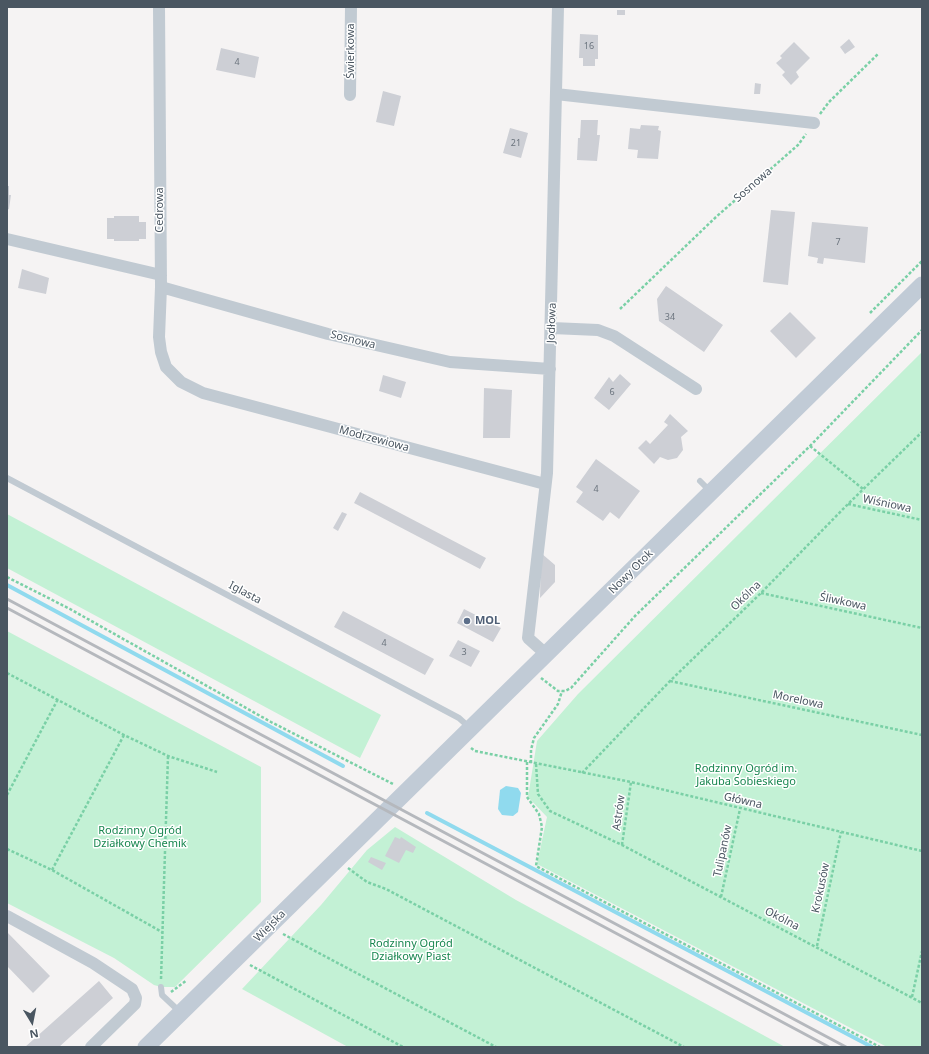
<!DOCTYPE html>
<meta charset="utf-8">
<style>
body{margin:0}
#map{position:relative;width:929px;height:1054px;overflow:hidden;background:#f5f3f3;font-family:"Noto Sans",sans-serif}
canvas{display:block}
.frame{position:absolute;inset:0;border:8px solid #4a5661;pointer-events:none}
.north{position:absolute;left:12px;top:1002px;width:40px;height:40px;-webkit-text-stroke:3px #fff;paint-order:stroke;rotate:170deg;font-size:11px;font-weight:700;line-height:16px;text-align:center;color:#4a5661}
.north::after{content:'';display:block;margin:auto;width:14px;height:18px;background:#4a5661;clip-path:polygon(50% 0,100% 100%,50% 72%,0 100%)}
</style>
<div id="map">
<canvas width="929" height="1054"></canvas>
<div class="frame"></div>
<div class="north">N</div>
</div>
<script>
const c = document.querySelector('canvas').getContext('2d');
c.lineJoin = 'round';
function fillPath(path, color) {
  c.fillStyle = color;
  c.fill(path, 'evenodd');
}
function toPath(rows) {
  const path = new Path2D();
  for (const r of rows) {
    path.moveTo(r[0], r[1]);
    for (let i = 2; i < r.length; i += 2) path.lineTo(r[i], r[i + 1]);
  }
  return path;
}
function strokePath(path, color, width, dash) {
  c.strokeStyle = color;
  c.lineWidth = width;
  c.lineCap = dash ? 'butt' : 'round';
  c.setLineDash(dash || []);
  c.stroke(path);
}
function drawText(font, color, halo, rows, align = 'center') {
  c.font = font + ' "Noto Sans",sans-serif';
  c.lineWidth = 3;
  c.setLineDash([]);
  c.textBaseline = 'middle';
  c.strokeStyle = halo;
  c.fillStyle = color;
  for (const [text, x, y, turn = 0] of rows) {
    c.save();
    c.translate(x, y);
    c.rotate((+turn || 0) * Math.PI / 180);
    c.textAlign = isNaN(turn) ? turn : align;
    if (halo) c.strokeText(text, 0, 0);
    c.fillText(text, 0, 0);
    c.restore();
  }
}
const green = toPath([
 [922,352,922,1047,887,1047,537,864,547,817,528,797,537,741,578,694],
 [7,514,381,715,360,758,7,568],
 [7,631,261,767,261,902,175,987,161,987,154,985,114,958,7,903],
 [395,827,516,900,785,1047,348,1047,242,989,321,905,367,850]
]);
const water = toPath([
 [506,786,518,788,521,793,518,812,513,816,502,815,498,809,500,790]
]);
const stream = toPath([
 [7,585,343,766],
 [427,813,872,1047]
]);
const building = toPath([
 [617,10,625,10,625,15,617,15],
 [580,34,598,35,598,59,595,59,595,66,583,66,583,58,579,58],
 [849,39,855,47,845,54,840,47],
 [794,42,810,58,796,72,799,77,791,85,782,75,785,72,776,63,782,58,780,56],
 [221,48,259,57,255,78,216,70],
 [755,83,761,84,760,94,754,94],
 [383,91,401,96,394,126,376,122],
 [581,120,598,120,597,135,600,135,597,161,577,160,578,138,580,138],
 [641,125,659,126,658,130,661,131,658,159,637,158,638,150,628,149,630,128,640,129],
 [510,128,528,133,521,158,503,153],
 [7,186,9,186,9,195,11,195,9,209,7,210],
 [771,210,795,212,788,285,763,282],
 [114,216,139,216,139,222,146,222,146,239,139,239,139,241,114,241,114,239,107,239,107,218,114,218],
 [812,222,868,227,865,263,824,258,823,264,817,263,818,258,808,256],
 [22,269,49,278,46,294,18,288],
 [666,286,723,325,704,352,659,321,657,299],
 [790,312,816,338,796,358,770,331],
 [620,374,631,384,609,410,594,398,609,377,613,382],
 [383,375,406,382,401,398,379,391],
 [484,388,512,390,510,438,483,438],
 [670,414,688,431,681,437,683,450,677,458,668,460,660,457,654,464,638,448,646,440,650,444,668,425,664,422],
 [596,459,640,491,619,519,610,512,603,521,576,502,583,492,576,487],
 [360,492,486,558,480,569,354,503],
 [342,512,347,514,338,531,333,528],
 [541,553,555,565,555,582,540,598],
 [464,609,501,628,493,642,457,623],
 [343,611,434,659,425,675,334,627],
 [458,640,480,651,471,667,449,656],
 [395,837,400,839,401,837,416,847,413,853,406,850,399,863,385,856],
 [371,857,386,863,382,870,368,862],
 [7,932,50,976,33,993,7,966],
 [99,981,113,998,59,1047,25,1047]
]);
const path = toPath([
 [820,114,829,102,879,53],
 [620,309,716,217,798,145,806,134],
 [870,313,922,261],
 [810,446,863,489],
 [848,504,922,520],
 [7,577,70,609,271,722,393,784],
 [761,593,922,628],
 [7,673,124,735,168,756,217,772],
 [541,678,558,691,565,691,571,688,635,616,810,446,922,330],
 [670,681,922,735],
 [471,748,475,751,631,782,922,851],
 [527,762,527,797,539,814,542,827,536,866,880,1047],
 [531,763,531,750,534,738,558,704,562,691],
 [536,764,538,794,550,811,622,845,922,1003],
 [582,773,670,681,761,593,848,504,922,432],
 [7,795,58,699],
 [622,845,631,782],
 [7,849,52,870,162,932],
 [348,868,367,882,386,889,684,1047],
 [52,870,124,735],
 [721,897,740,809],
 [283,934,496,1047],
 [817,946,841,832],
 [250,965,403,1047],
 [161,979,168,756],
 [171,992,187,980],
 [912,997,922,951]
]);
const service = toPath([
 [7,478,459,718,470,728],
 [700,481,710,491],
 [161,987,162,995,180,1012]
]);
const minor = toPath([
 [159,7,161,287,159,337,161,352,166,367,181,382,203,393,545,484],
 [556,94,814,123],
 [350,95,351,7],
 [7,239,161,275],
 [161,287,328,334,450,362,550,369],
 [552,328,598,330,614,336,696,389],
 [547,655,528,638,547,473,558,7],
 [7,916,93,963,132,989,136,998,135,1004,91,1047]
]);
const secondary = toPath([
 [146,1047,922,285]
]);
const rail = toPath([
 [7,599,846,1047],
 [7,608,829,1047]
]);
const markers = [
 [467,621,4,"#5c6f8a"]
];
const numberNames = [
 ["16",589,46],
 ["4",237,62],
 ["21",516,143],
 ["7",838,242],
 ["34",670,317],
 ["6",612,392],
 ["4",596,489],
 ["4",384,643],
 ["3",464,652]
];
const streetNames = [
 ["Świerkowa",351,51,-90],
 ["Sosnowa",753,185,-41],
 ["Cedrowa",160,210,-90],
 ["Jodłowa",552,323,-88],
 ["Sosnowa",353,340,14],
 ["Modrzewiowa",374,439,15],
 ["Wiśniowa",887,504,12],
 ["Nowy Otok",631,572,-45],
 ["Iglasta",245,593,28],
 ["Okólna",746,596,-44],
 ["Śliwkowa",843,602,12],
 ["Morelowa",798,700,12],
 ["Główna",743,801,13],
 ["Astrów",619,813,-82],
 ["Tulipanów",723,851,-78],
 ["Krokusów",821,888,-78],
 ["Okólna",782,919,27],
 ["Wiejska",270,926,-45]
];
const serviceNames = [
 ["MOL",475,621]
];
const parkNames = [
 ["Rodzinny Ogród im.",746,769],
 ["Jakuba Sobieskiego",746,782],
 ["Rodzinny Ogród",140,831],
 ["Działkowy Chemik",140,844],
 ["Rodzinny Ogród",411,944],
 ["Działkowy Piast",411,957]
];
fillPath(green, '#c3f1d5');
fillPath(water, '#90daee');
strokePath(stream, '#90daee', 4);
fillPath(building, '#cdcfd5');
strokePath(path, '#7ad0a6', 2.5, [3, 2]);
strokePath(service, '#c1cad2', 6);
strokePath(minor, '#c1cad2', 12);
strokePath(secondary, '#c1cbd6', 17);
strokePath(rail, '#b5b8bd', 3);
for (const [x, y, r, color] of markers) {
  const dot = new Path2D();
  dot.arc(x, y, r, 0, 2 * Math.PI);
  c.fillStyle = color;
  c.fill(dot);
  strokePath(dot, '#fff', 1.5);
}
drawText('9px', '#6b747e', null, numberNames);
drawText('11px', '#4a5661', '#fff', streetNames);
drawText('bold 11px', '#4e5e75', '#fff', serviceNames, 'left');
drawText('11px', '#17864f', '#fff', parkNames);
</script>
